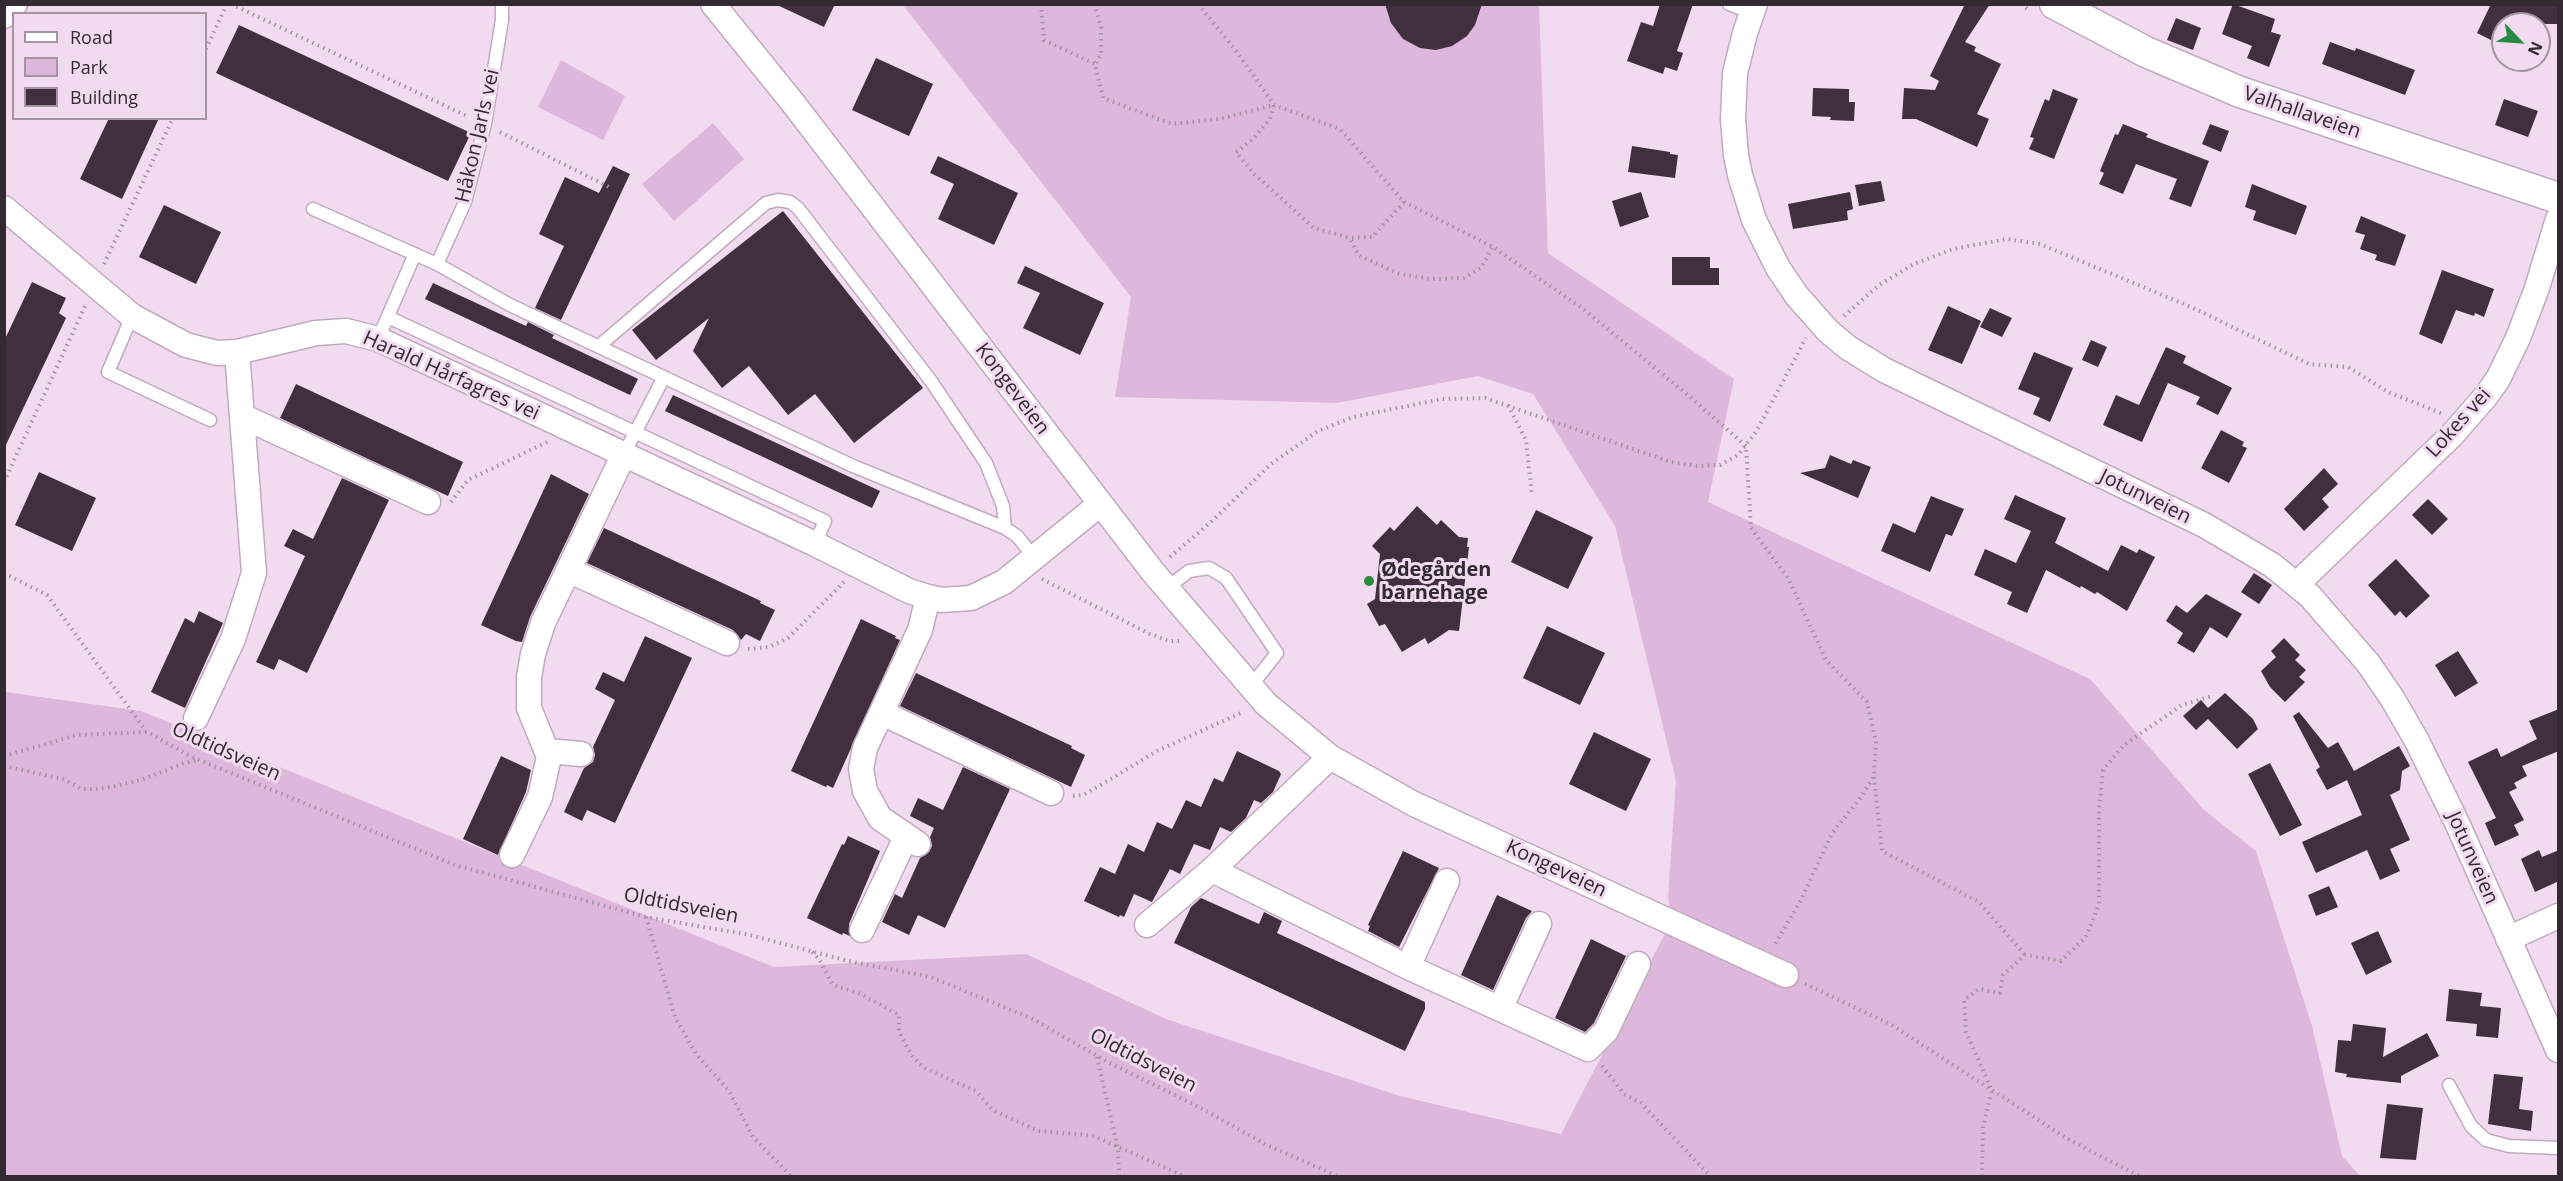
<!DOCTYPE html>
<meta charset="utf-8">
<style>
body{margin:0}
#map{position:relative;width:2563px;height:1181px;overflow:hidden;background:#f2dbf0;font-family:"Open Sans",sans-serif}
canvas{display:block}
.frame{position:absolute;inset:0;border:6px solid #322931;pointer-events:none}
.legend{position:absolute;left:12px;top:12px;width:195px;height:108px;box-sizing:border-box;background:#f2dbf0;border:2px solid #a594a4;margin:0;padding:8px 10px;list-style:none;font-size:18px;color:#322931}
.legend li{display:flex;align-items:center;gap:12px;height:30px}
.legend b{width:30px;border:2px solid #a594a4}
.north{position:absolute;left:2491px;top:12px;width:60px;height:60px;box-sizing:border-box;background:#f2dbf0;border:2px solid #a594a4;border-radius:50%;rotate:115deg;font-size:16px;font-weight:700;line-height:24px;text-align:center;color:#322931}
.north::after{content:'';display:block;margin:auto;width:21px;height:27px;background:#278c41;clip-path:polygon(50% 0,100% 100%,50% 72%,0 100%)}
</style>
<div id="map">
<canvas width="2563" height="1181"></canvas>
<div class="frame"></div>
<ul class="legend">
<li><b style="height:8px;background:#fff"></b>Road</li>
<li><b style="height:16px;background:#deb7dc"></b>Park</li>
<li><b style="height:16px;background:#412f40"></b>Building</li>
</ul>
<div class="north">N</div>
</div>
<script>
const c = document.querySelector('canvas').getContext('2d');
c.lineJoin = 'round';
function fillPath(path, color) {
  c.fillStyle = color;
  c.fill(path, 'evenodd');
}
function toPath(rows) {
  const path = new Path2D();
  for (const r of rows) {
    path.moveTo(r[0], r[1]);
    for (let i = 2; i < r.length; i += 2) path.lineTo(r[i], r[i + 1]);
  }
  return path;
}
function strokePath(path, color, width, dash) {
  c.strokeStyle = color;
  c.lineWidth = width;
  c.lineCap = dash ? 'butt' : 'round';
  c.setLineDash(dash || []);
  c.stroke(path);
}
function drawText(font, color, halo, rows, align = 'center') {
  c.font = font + ' "Open Sans",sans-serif';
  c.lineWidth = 6;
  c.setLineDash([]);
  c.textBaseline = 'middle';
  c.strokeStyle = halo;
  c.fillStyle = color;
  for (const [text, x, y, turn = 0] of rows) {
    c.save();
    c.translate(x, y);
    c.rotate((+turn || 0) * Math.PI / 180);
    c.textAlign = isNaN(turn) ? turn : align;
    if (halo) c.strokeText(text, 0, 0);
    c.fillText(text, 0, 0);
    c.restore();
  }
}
const green = toPath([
 [902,4,1539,5,1548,253,1734,379,1708,502,2090,679,2204,810,2256,851,2312,1026,2342,1156,2360,1176,5,1176,5,692,141,711,774,967,1026,954,1166,1019,1400,1096,1561,1134,1671,922,1668,897,1676,781,1615,526,1533,394,1478,376,1337,403,1115,397,1131,297],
 [561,60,625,96,603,140,538,107],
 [713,123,744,159,674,221,642,184]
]);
const building = toPath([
 [775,4,835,4,824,27],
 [1385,4,1482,4,1475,25,1467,36,1452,46,1436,50,1420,48,1403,39,1391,23],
 [1660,4,1693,4,1677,51,1683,53,1677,71,1665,67,1663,74,1627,61,1641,22,1653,26],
 [1965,4,1990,4,1965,42,1976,47,1974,51,2001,64,1977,114,1989,119,1977,147,1916,119,1902,119,1904,88,1935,90,1939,81,1930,76],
 [2233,4,2275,19,2271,32,2281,35,2269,67,2247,58,2252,46,2222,34],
 [2491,4,2559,4,2559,24,2503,24,2503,35,2499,44,2477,33],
 [2176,18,2201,28,2193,50,2167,40],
 [239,25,471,133,448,181,216,73],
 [2330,42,2355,51,2356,48,2415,70,2405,95,2322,64],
 [876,58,933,84,909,136,852,110],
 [1813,88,1849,89,1849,102,1855,102,1854,121,1830,120,1831,117,1812,116],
 [2053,89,2078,99,2054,159,2029,149,2034,138,2030,137,2045,99,2049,101],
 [2504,99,2538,111,2528,137,2495,125],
 [109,118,159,118,122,199,80,179],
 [2123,124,2148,134,2146,137,2209,161,2191,207,2169,199,2177,179,2136,164,2123,194,2099,184,2104,173,2100,171,2115,134,2118,135],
 [2210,124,2229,131,2221,152,2202,144],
 [1632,146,1670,152,1670,154,1678,155,1675,178,1628,172],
 [938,156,1018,193,994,245,938,219,954,184,930,173],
 [613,166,630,174,561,320,535,308,564,246,539,234,565,177,599,193],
 [1881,181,1885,201,1859,206,1855,185],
 [2252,184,2307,206,2296,235,2253,220,2256,211,2245,207],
 [1641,192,1649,217,1620,227,1612,201],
 [1850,192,1853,209,1847,211,1848,220,1793,229,1788,204],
 [164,205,221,232,196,284,139,257],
 [783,211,923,388,854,443,815,394,788,415,749,366,722,388,693,351,709,318,656,360,632,330],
 [2361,216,2406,235,2395,266,2375,260,2377,255,2360,249,2365,235,2355,232],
 [1672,257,1710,257,1710,268,1719,268,1719,285,1672,285],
 [1025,266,1104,303,1080,355,1023,328,1040,293,1017,283],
 [2442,270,2494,289,2484,317,2475,313,2474,316,2456,310,2442,344,2419,334],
 [32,282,66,298,59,313,66,318,4,449,4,341],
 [433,283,526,326,528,322,554,335,552,338,634,377,638,379,630,395,425,299],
 [1948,306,1981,321,1962,364,1928,350],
 [1990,308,2012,318,2002,337,1980,327],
 [2091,340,2107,347,2098,367,2082,360],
 [2166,347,2186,356,2183,363,2232,388,2218,415,2196,404,2200,397,2168,383,2142,442,2103,425,2116,395,2139,405],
 [2034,352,2073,368,2050,422,2033,414,2040,398,2018,389],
 [296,384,463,462,448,496,280,418],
 [673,395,880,491,872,508,665,411],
 [2221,430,2244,442,2242,446,2247,448,2229,483,2201,468],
 [1830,455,1851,464,1853,460,1871,467,1858,498,1800,473,1825,468],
 [2324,468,2338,484,2322,499,2329,507,2304,531,2284,509],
 [39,472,96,498,72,551,15,525],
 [551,474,589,494,530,617,522,642,516,641,481,625],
 [342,478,389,500,307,673,279,659,274,670,256,662,305,556,284,546,293,529,313,539],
 [2015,495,2066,518,2055,543,2108,571,2121,545,2137,553,2139,549,2155,557,2127,611,2097,592,2095,594,2081,586,2080,588,2046,570,2027,613,2007,604,2012,592,1974,575,1985,549,2016,563,2031,531,2004,519],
 [1931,496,1964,509,1952,536,1946,534,1930,572,1881,551,1893,523,1915,533],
 [2428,499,2448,519,2432,535,2412,515],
 [1417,506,1437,525,1441,520,1459,537,1468,538,1467,547,1469,547,1459,631,1449,630,1428,644,1425,638,1402,652,1385,624,1379,626,1367,604,1375,599,1380,554,1372,546,1390,527,1394,531],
 [1536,510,1593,537,1568,589,1511,562],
 [604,528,761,601,760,603,775,610,760,641,746,634,741,640,733,630,587,563],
 [2396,559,2430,596,2406,618,2400,611,2395,616,2368,585],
 [2254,573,2272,585,2259,604,2241,592],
 [2206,594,2242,614,2227,638,2210,627,2194,653,2177,643,2183,633,2166,621,2176,605,2187,613],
 [199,611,223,623,185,708,151,692,185,618,194,623],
 [861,619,896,636,895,638,900,640,833,788,827,785,826,787,791,771],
 [1547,626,1605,653,1580,705,1523,678],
 [645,636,692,658,615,823,587,810,582,821,564,812,584,768,593,762,595,755,593,747,615,700,595,689,603,672,624,682],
 [2284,638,2300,655,2295,660,2306,670,2299,677,2305,682,2285,702,2270,687,2261,671,2276,657,2271,651],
 [2458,651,2478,683,2455,697,2435,665],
 [916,673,1072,746,1071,748,1085,755,1071,787,900,706],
 [2225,693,2253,719,2258,729,2237,749,2208,719,2196,730,2183,716,2201,700,2208,708],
 [2559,709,2559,751,2522,766,2527,776,2514,783,2517,788,2509,792,2524,820,2514,825,2519,835,2495,846,2485,823,2496,818,2468,762,2497,748,2501,757,2537,739,2529,721],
 [2299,712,2328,748,2338,742,2354,771,2399,746,2410,766,2402,771,2400,790,2390,795,2410,840,2390,849,2400,871,2380,880,2367,850,2316,873,2302,842,2362,815,2347,780,2327,790,2316,770,2320,767,2293,716],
 [1594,732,1651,759,1626,811,1569,784],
 [1237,751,1279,771,1281,774,1273,792,1261,803,1254,800,1246,818,1231,832,1220,827,1210,850,1194,844,1180,874,1170,869,1152,902,1134,894,1124,917,1120,915,1119,917,1084,901,1100,867,1115,874,1128,844,1144,852,1157,822,1172,829,1186,800,1201,807,1214,778,1223,782],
 [501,756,531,770,526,792,498,855,463,839],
 [2270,763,2302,825,2280,836,2248,774],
 [963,767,1010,789,945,928,918,915,909,935,882,922,895,894,902,898,920,858,929,852,932,846,930,837,934,828,910,816,918,798,943,810],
 [848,836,880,851,849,924,850,936,843,933,842,935,807,918,842,844,844,845],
 [2539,850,2542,857,2559,850,2559,881,2535,892,2521,859],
 [1403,851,1439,868,1399,947,1368,931,1370,926,1368,925],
 [2329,886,2338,907,2316,916,2308,895],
 [1497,895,1532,911,1526,918,1493,990,1461,975],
 [1201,898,1259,924,1264,912,1282,921,1277,933,1425,1002,1425,1009,1405,1051,1174,943,1191,907],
 [2378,931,2392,962,2366,975,2351,943],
 [1591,939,1626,956,1594,1023,1585,1032,1555,1018],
 [2449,989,2482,993,2480,1006,2501,1008,2498,1038,2476,1036,2477,1024,2446,1021],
 [2353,1024,2386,1028,2383,1057,2427,1033,2439,1056,2401,1076,2401,1083,2346,1077,2347,1074,2335,1072,2338,1040,2351,1041],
 [2494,1074,2523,1077,2519,1109,2533,1111,2531,1131,2488,1124],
 [2387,1104,2423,1108,2416,1160,2380,1158]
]);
const path = toPath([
 [231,4,469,117],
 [1041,4,1044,40,1095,64],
 [1094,4,1101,27,1101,54,1095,64,1103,98,1172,124,1219,119,1274,105,1270,119,1252,140,1236,152,1255,175,1314,228,1350,238],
 [1198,4,1237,52,1274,105,1340,129,1404,202,1493,247,1582,308,1688,395,1746,446,1751,528,1788,578,1826,660,1867,702,1876,742,1874,776,1859,800,1832,833,1801,900,1774,946],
 [2021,4,2030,11],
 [206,49,227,4],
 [500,132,611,188],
 [1404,202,1372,237,1350,238,1358,255,1400,274,1430,279,1464,278,1481,268,1493,247],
 [104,264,173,118],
 [1844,316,1879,285,1914,264,1953,249,2007,239,2040,244,2191,307,2309,364,2348,367,2388,392,2443,414],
 [1508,405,1526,440,1532,495],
 [4,482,86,304],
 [451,502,468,480,547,442],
 [1170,557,1211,522,1271,464,1318,431,1353,417,1442,399,1485,398,1671,462,1697,466,1720,465,1738,455,1756,432,1806,338],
 [4,573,47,595,146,731],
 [1042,579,1150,634,1169,641,1182,641],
 [748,649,769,647,788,638,844,582],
 [4,756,77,735,147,732,192,757,455,865,646,917,750,935,848,961,931,977,1033,1019,1106,1061,1195,1105,1267,1145,1337,1176],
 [4,766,63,779,82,789,94,789,111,787,141,780,184,763,199,760],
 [1874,777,1882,851,1979,902,2025,955],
 [1073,796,1083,795,1099,786,1157,751,1243,712],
 [646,917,675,1017,696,1054,729,1091,753,1137,791,1176],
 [812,952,819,959,833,985,861,994,899,1015,899,1031,903,1040,913,1057,924,1068,976,1091,993,1110,1038,1131,1094,1136,1184,1176],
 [1805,984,1890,1024,2066,1138,2139,1176],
 [1097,1057,1118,1149,1119,1176],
 [1602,1066,1624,1094,1641,1103,1710,1176],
 [1982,1176,1983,1126,1992,1091,1966,1032,1964,1000,1979,989,2000,993,2003,975,2025,955,2061,961,2086,937,2099,904,2099,809,2103,770,2124,745,2182,705,2212,696]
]);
const service = toPath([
 [1729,4,1752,13],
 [313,209,437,264,510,305,853,466,1005,528,1017,536,1035,558],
 [437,264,465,202,485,124,502,20,502,4],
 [132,316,108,372,210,420],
 [388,317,825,521,815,544],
 [378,339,415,254],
 [599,346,766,203,778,200,790,202,798,208,931,381,986,463,1003,506,1005,528],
 [624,454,664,377],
 [1167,588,1189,571,1209,568,1226,578,1277,653,1251,686],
 [2449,1085,2471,1126,2486,1140,2509,1146,2558,1148]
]);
const minor = toPath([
 [713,4,793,103,1153,572,1266,704,1330,757,1414,804,1786,975],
 [1755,4,1745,33,1735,73,1733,119,1736,155,1740,175,1754,220,1778,268,1797,296,1828,331,1847,347,1884,370,2204,525,2272,565,2310,596,2368,663,2392,698,2417,741,2458,825,2558,1050],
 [4,16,15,4],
 [4,208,132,316,186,345,217,353,237,352,316,333,346,331,378,339,815,544,909,591,928,597,942,600,971,598,1004,582,1100,504],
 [244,417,428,502],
 [568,570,727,643],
 [2297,584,2452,435,2486,396,2498,379,2518,338,2537,288,2558,219],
 [882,713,1051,793],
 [196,718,233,639,254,573,237,352],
 [548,751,581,754],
 [918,844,880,818,865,791,861,769,865,748,920,630,928,597],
 [512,855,540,797,549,757,529,708,529,677,533,654,543,623,624,454],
 [1212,870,1408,967,1588,1049,1606,1031,1638,964],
 [1147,925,1212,870,1330,757],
 [862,930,906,837],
 [2508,939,2558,916],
 [1408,967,1447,881],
 [1500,1009,1539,924]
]);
const tertiary = toPath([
 [2055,4,2146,52,2240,92,2558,198]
]);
const markers = [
 [1369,581,6,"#278c41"]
];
const streetNames = [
 ["Valhallaveien",2302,113,19],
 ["Håkon Jarls vei",478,136,-77],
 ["Harald Hårfagres vei",451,376,24],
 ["Kongeveien",1012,389,53],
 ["Lokes vei",2459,423,-48],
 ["Jotunveien",2145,497,26],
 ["Oldtidsveien",226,752,24],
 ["Jotunveien",2472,858,66],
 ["Kongeveien",1556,869,25],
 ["Oldtidsveien",681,906,11],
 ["Oldtidsveien",1143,1061,27]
];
const poiNames = [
 ["Ødegården",1381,570],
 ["barnehage",1381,593]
];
fillPath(green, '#deb7dc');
fillPath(building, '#412f40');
strokePath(service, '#c0abbe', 15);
strokePath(minor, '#c0abbe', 27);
strokePath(tertiary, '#c0abbe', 33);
strokePath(path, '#a392a1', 4, [1.5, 4.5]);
strokePath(service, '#fff', 12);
strokePath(minor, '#fff', 24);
strokePath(tertiary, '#fff', 30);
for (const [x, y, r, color] of markers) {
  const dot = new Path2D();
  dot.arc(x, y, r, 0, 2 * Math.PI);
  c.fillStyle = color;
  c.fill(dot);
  strokePath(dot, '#f2dbf0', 2);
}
drawText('20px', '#322931', '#f2dbf0', streetNames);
drawText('bold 20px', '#322931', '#f2dbf0', poiNames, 'left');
</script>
